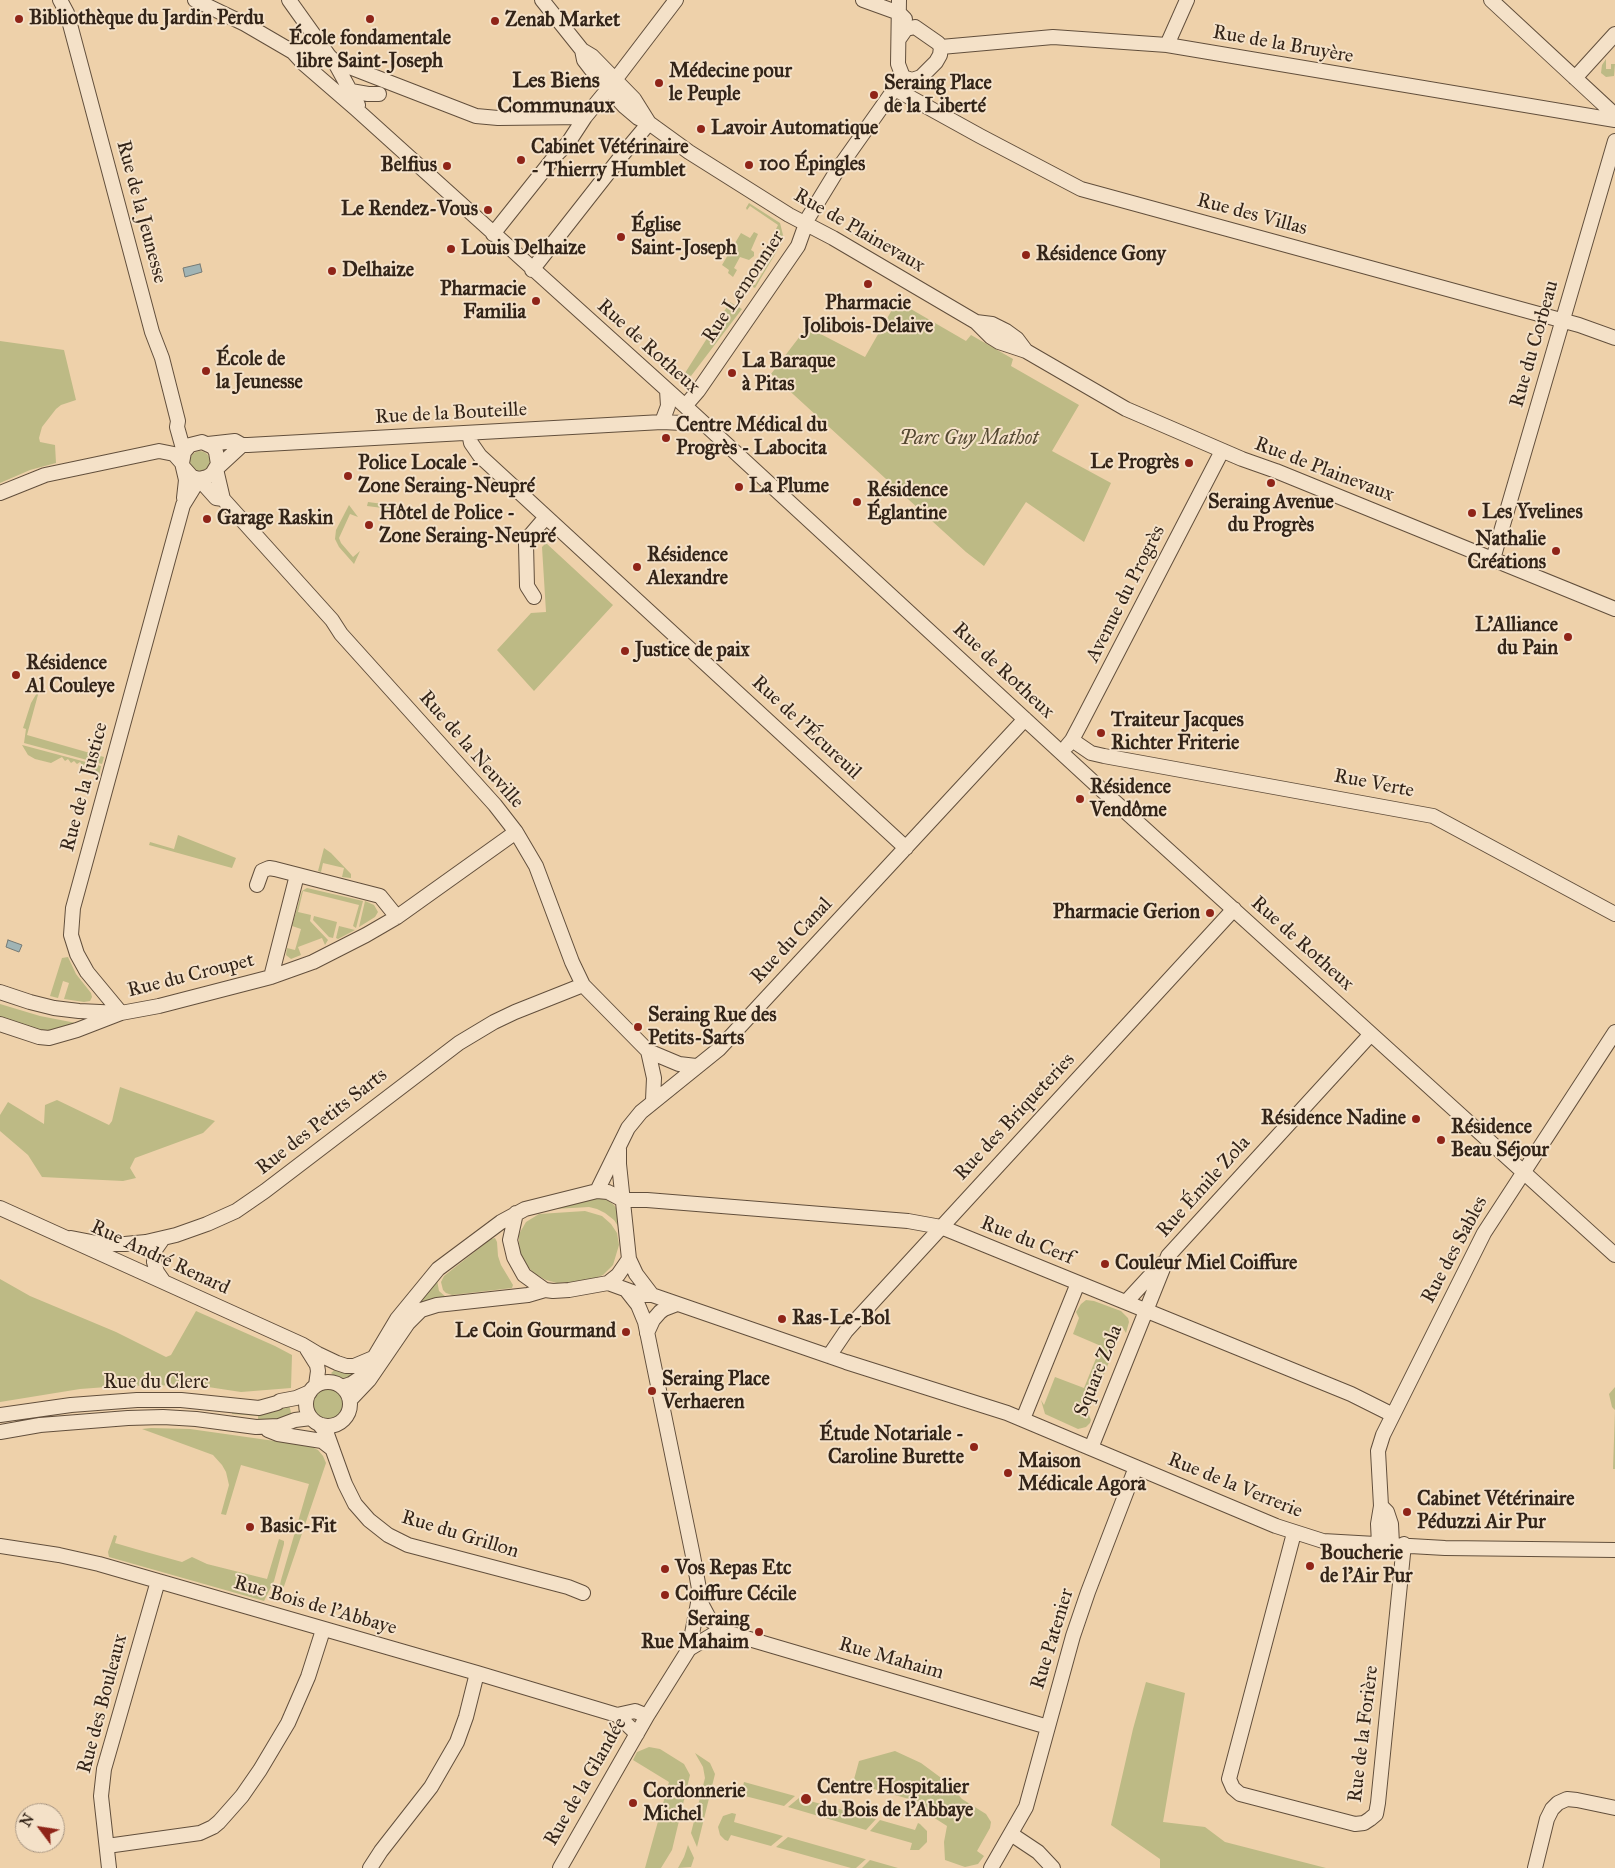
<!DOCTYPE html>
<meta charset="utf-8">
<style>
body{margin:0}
#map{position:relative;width:1615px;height:1868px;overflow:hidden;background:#eed1aa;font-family:"IM FELL Great Primer",serif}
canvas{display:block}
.north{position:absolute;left:15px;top:1803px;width:50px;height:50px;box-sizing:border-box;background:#f4e1c8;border:1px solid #a79582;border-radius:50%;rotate:301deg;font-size:14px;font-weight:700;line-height:20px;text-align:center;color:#332418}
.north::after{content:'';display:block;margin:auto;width:18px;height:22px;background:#8f2418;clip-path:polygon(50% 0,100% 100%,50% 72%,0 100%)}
</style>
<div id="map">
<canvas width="1615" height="1868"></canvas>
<div class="north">N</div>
</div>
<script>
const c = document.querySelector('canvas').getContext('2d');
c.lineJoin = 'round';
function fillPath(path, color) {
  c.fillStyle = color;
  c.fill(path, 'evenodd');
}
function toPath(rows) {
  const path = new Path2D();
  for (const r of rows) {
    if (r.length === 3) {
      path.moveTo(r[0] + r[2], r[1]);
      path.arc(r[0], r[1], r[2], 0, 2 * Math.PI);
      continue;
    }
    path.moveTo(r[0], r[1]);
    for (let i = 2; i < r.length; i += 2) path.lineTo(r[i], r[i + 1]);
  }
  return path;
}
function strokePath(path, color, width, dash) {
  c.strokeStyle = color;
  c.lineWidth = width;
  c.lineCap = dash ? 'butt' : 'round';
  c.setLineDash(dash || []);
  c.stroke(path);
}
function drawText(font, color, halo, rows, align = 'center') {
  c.font = font + ' "IM FELL Great Primer",serif';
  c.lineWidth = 4;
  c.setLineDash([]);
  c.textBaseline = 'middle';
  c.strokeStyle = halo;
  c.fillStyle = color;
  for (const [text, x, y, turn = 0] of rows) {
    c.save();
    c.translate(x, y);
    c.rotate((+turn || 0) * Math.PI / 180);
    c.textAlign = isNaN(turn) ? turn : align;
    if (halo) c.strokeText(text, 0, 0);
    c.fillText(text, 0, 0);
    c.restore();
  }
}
const green = toPath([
 [1606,59,1606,69,1611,69,1611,64,1615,64,1614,76,1606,77,1601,73,1602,65],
 [749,203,780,223,784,239,755,288,749,285,750,283,755,285,766,267,763,265,766,261,769,262,783,239,776,234,775,231,778,225,750,206,747,210,746,208],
 [754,232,758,234,751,250,754,252,754,256,749,260,740,257,734,268,737,270,733,277,728,273,729,270,722,265,741,233,750,238],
 [897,301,966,341,971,335,1013,359,1011,366,1079,405,1052,451,1111,483,1084,542,1026,502,984,566,966,552,771,374,807,327,865,357],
 [730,302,742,309,691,376,685,373],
 [0,341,64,350,76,400,61,405,56,409,42,427,39,438,40,442,55,445,56,463,30,470,0,483],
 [200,461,10],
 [368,502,405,507,403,518,397,519,398,510,367,506],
 [349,505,358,517,350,514,339,538,341,543,353,557,360,551,354,564,339,547,335,539,336,530],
 [546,543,613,605,534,691,497,650,531,613,546,612,542,547],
 [38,691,39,691,27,735,104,757,102,764,24,743,26,729,23,728,31,703],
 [22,745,101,766,99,776,81,772,89,767,87,764,83,766,80,762,77,764,74,761,71,763,68,759,65,761,62,757,51,763,35,759,28,755],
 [178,835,236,858,232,868,149,845,150,842,174,849],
 [324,848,331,853,351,874,351,878,342,877,344,868,323,863,321,872,318,871],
 [307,888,363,901,356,928,353,926,359,905,303,891,298,912,311,915,310,921,328,940,325,945,322,938,298,947,301,955,291,959,286,955,287,948,295,950,301,929,292,926,302,891],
 [365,901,374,905,378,912,375,917,359,927],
 [314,916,337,922,333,938,329,937,313,920],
 [339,926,355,930,338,939,336,938],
 [68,957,76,974,91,993,92,997,90,1001,84,1002,64,999,69,983,63,981,58,998,50,996,62,958],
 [0,1004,40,1016,76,1023,48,1032,40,1031,0,1017],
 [120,1087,215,1121,203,1133,135,1158,130,1168,136,1178,123,1181,42,1177,28,1155,0,1131,0,1115,8,1102,44,1124,45,1105,57,1100,109,1125,112,1121],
 [593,1197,605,1198,614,1205,618,1211,620,1229,614,1220,605,1213,597,1209,589,1207,554,1209],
 [585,1211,602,1216,611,1224,617,1233,619,1245,613,1265,603,1275,587,1281,557,1283,546,1280,535,1274,527,1266,520,1252,519,1242,519,1234,526,1222,539,1214],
 [495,1238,497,1242,498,1256,501,1265,513,1285,512,1288,452,1295,446,1293,443,1290,441,1282,444,1276,491,1239],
 [0,1279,30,1296,116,1332,166,1357,171,1355,196,1311,275,1346,292,1355,291,1388,241,1392,195,1385,120,1386,80,1389,0,1402],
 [437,1280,439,1291,446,1297,400,1321],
 [1086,1300,1094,1301,1121,1311,1128,1318,1129,1322,1126,1333,1123,1328,1088,1413,1091,1420,1090,1423,1086,1427,1078,1429,1045,1414,1041,1400,1044,1405,1055,1377,1084,1388,1101,1346,1073,1334,1079,1318,1076,1312,1081,1304],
 [337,1368,363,1368,343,1382,338,1380,331,1373],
 [1615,1387,1615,1469,1613,1469,1615,1410,1612,1407,1609,1394],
 [328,1404,17],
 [289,1404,292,1417,273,1423,258,1419,258,1416,232,1414,232,1412,259,1414],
 [151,1428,190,1429,310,1446,318,1450,323,1456,326,1463,279,1601,278,1594,281,1580,309,1484,241,1465,226,1515,221,1514,229,1485,226,1472,222,1465,213,1455,142,1429],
 [114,1535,117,1536,115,1543,146,1552,182,1562,192,1557,207,1564,267,1579,279,1539,284,1541,284,1544,274,1581,264,1601,109,1557,108,1552],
 [1146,1682,1185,1693,1163,1822,1205,1827,1225,1842,1326,1868,1160,1868,1160,1859,1111,1825,1133,1729],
 [649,1747,660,1749,684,1764,690,1775,672,1850,661,1868,645,1868,669,1782,633,1760,637,1752],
 [895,1751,921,1763,948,1783,962,1799,986,1814,991,1822,990,1828,977,1851,984,1856,978,1864,965,1867,945,1860,944,1842,947,1826,922,1810,923,1803,853,1783,859,1761],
 [695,1753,710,1763,715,1774,697,1847,691,1833,705,1778,703,1767],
 [744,1782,795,1796,784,1806,741,1795],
 [799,1798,876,1819,866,1830,788,1807],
 [732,1813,736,1814,734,1822,783,1836,771,1846,731,1835,728,1841,725,1840,720,1835,718,1827,723,1816],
 [880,1820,915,1830,918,1823,920,1824,927,1831,927,1842,919,1850,910,1850,912,1843,870,1831],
 [788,1837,865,1859,866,1859,856,1868,851,1868,776,1847],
 [688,1845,694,1858,691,1867,678,1868,684,1857],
 [870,1860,898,1868,862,1868]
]);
const water = toPath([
 [200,264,202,272,185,277,183,268,200,264],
 [8,940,22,945,19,952,6,947,8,940]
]);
const minor = toPath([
 [60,0,67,13,152,332,162,358,178,421,177,427,184,452],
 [195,0,245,24,293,52,304,64,356,109,685,406,1104,792,1615,1255],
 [289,0,329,56],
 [542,0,582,50,592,56,634,99,649,123],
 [863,0,899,13,905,19],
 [899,0,898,64,903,77],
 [1491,0,1615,115],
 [899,39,906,29,915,27,938,43,941,47,940,55,936,62,921,77,912,80,903,77],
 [1167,45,1187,0],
 [941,47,1053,37,1167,45,1615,120],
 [582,50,584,60,594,73,625,107,638,118,649,123,689,152,789,215,833,238,976,322,991,337,999,342,1026,351,1126,409,1147,418,1242,459,1276,471,1615,609],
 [293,52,312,51,329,56,334,61,358,105],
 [334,61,476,116,498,118,585,117],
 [1575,78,1615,34],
 [615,80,676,0],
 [895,89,980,136,1081,189,1579,325,1615,338],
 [345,90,368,94,379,94],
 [493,234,556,155,568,143,585,117,608,89],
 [532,270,623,154,649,123],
 [976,322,992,324,1006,331,1017,339,1026,351],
 [685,406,698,391,798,246,808,218,838,169,903,77],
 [662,422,668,406,667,390],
 [469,433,471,443,480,456,906,848],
 [208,444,235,441,242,445,248,445,662,422,704,424],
 [242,445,216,469,223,499,332,620,341,634,495,805,516,832,536,866,572,962,583,985,648,1051,679,1064,696,1066],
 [199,479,216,498,223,499],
 [0,493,45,475,159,451,174,454,182,463],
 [184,498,186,480,182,463,184,452,190,445,202,442,213,447,216,452,218,464,212,474,207,477,199,479,192,477,184,468],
 [1493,559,1615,141],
 [534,597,527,586,526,544,528,538,546,517],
 [1072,740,1091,753,1104,756,1433,816,1615,914],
 [1067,746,1072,740,1081,723,1222,451],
 [257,885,262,871,269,868,275,869,380,896,397,917],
 [271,977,297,875],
 [0,992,30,1002,54,1008,79,1011,121,1013,159,1006,271,977,313,962,366,935,397,917,516,832],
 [0,1024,39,1037,49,1038,77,1030,121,1013,87,972,77,954,71,935,73,908,183,505,199,479],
 [648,1051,654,1078,653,1100],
 [619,1149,619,1164,629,1259,636,1274,652,1295],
 [597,1191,628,1128,641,1112,719,1049,1025,719],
 [623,1200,647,1200,908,1221,941,1227,1351,1394,1393,1415],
 [0,1208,303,1345,318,1354,337,1363,346,1366,354,1366,373,1358],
 [516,1213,510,1240,514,1257,524,1275,545,1290,553,1291,569,1290,608,1283,618,1275,629,1259],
 [71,1238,102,1244,125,1244,146,1242,176,1235,207,1224,236,1211,265,1191,459,1043,494,1022,515,1012,583,985],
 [162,1240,155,1250,154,1262,157,1272,164,1282],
 [608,1283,641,1295,652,1295,846,1362,1007,1413,1276,1526,1323,1541,1445,1548,1615,1550],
 [627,1291,638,1305,645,1322,693,1556,702,1605,710,1620,726,1632,739,1636,1048,1727],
 [1126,1302,1161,1264],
 [647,1333,653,1320,660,1312,664,1309,677,1304],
 [307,1349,317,1365,318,1371,316,1385],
 [829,1356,846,1331,1234,909],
 [328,1404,22],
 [342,1387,351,1384,363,1376,397,1319,438,1269,501,1222,525,1209,597,1191,608,1192,623,1200],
 [350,1400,369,1380,408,1323,421,1310,437,1305,528,1295,545,1290],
 [0,1415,71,1405,137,1400,181,1400,259,1408,277,1403,280,1401,296,1398,310,1392],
 [1023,1419,1078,1283],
 [319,1424,327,1434,345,1484,355,1504,369,1520,388,1535,408,1545,568,1587,583,1593],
 [268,1430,278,1434,322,1441,331,1448],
 [0,1432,40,1425,128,1418,163,1417,196,1419,256,1427,279,1426,295,1420,311,1418],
 [1091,1448,1168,1256,1371,1034],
 [1381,1506,1387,1512,1391,1524,1392,1544],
 [1294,1533,1229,1779,1233,1788,1240,1794,1355,1824,1364,1823,1370,1819,1376,1814,1378,1803,1404,1544],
 [1379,1544,1378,1524,1381,1506,1378,1451,1383,1435,1484,1233,1615,1032],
 [0,1546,59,1555,99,1564,477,1673,617,1715,637,1734],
 [689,1649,722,1629],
 [617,1715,635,1711,647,1716],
 [1011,1834,1038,1852,1053,1868],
 [107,1846,200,1833,213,1827,219,1822,242,1796,260,1770,288,1723,308,1677,323,1630],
 [109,1868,101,1796,104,1769,158,1581],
 [370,1868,381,1851,431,1787,457,1742,466,1717,477,1673],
 [560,1868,647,1716,689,1649,699,1598],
 [991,1868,1026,1807,1073,1636,1088,1592,1136,1467],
 [1535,1868,1547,1819,1552,1809,1558,1803,1567,1799,1577,1800,1615,1808]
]);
const markers = [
 [19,19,5,"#8f2418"],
 [370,19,5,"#8f2418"],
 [495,21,5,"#8f2418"],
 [659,83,5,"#8f2418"],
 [874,95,5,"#8f2418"],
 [701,129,5,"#8f2418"],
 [521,160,5,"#8f2418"],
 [749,165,5,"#8f2418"],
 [447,166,5,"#8f2418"],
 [488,210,5,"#8f2418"],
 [621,237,5,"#8f2418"],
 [451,249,5,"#8f2418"],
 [1026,255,5,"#8f2418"],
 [332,271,5,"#8f2418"],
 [868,284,5,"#8f2418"],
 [536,301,5,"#8f2418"],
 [206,371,5,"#8f2418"],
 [732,373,5,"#8f2418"],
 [666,438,5,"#8f2418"],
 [1189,463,5,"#8f2418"],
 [348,476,5,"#8f2418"],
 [1271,483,5,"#8f2418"],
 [739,487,5,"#8f2418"],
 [857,502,5,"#8f2418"],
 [1472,513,5,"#8f2418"],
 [207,519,5,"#8f2418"],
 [369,525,5,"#8f2418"],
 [1556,551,5,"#8f2418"],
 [637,567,5,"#8f2418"],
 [1568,637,5,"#8f2418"],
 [625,651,5,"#8f2418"],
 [16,675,5,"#8f2418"],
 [1101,733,5,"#8f2418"],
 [1080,799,5,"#8f2418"],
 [1210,913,5,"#8f2418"],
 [638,1027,5,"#8f2418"],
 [1416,1119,5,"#8f2418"],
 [1441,1140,5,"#8f2418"],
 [1105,1264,5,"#8f2418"],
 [782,1319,5,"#8f2418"],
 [626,1332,5,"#8f2418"],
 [652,1391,5,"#8f2418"],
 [974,1447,5,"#8f2418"],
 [1008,1473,5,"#8f2418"],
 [1407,1512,5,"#8f2418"],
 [250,1527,5,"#8f2418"],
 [1310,1566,5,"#8f2418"],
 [665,1569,5,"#8f2418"],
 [665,1595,5,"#8f2418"],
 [759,1632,5,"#8f2418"],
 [806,1799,6,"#8f2418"],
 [633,1803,5,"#8f2418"]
];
const poiNames = [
 ["Bibliothèque du Jardin Perdu",29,19],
 ["Zenab Market",505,21],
 ["École fondamentale",370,39,"center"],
 ["libre Saint-Joseph",370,62,"center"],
 ["Médecine pour",669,72],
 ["le Peuple",669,95],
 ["Seraing Place",884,84],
 ["de la Liberté",884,107],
 ["Lavoir Automatique",711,129],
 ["Cabinet Vétérinaire",531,148],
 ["- Thierry Humblet",531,171],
 ["100 Épingles",759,165],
 ["Belfius",437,166,"right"],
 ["Le Rendez-Vous",478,210,"right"],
 ["Église",631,226],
 ["Saint-Joseph",631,249],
 ["Louis Delhaize",461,249],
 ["Résidence Gony",1036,255],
 ["Delhaize",342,271],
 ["Pharmacie",526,290,"right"],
 ["Familia",526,313,"right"],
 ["Pharmacie",868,304,"center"],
 ["Jolibois-Delaive",868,327,"center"],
 ["École de",216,360],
 ["la Jeunesse",216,383],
 ["La Baraque",742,362],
 ["à Pitas",742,385],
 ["Centre Médical du",676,426],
 ["Progrès - Labocita",676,449],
 ["Le Progrès",1179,463,"right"],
 ["Police Locale -",358,464],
 ["Zone Seraing-Neupré",358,487],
 ["La Plume",749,487],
 ["Résidence",867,491],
 ["Églantine",867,514],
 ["Seraing Avenue",1271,503,"center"],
 ["du Progrès",1271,526,"center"],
 ["Les Yvelines",1482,513],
 ["Hôtel de Police -",379,514],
 ["Zone Seraing-Neupré",379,537],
 ["Garage Raskin",217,519],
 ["Nathalie",1546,540,"right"],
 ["Créations",1546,563,"right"],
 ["Résidence",647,556],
 ["Alexandre",647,579],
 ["L'Alliance",1558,626,"right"],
 ["du Pain",1558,649,"right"],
 ["Justice de paix",635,651],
 ["Résidence",26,664],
 ["Al Couleye",26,687],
 ["Traiteur Jacques",1111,721],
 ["Richter Friterie",1111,744],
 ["Résidence",1090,788],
 ["Vendôme",1090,811],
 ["Pharmacie Gerion",1200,913,"right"],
 ["Seraing Rue des",648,1016],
 ["Petits-Sarts",648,1039],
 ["Résidence Nadine",1406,1119,"right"],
 ["Résidence",1451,1128],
 ["Beau Séjour",1451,1151],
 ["Couleur Miel Coiffure",1115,1264],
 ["Ras-Le-Bol",792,1319],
 ["Le Coin Gourmand",616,1332,"right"],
 ["Seraing Place",662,1380],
 ["Verhaeren",662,1403],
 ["Étude Notariale -",964,1435,"right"],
 ["Caroline Burette",964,1458,"right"],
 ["Maison",1018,1462],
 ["Médicale Agora",1018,1485],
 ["Cabinet Vétérinaire",1417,1500],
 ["Péduzzi Air Pur",1417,1523],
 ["Basic-Fit",260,1527],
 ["Boucherie",1320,1554],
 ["de l'Air Pur",1320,1577],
 ["Vos Repas Etc",675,1569],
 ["Coiffure Cécile",675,1595],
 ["Seraing",749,1620,"right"],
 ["Rue Mahaim",749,1643,"right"],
 ["Centre Hospitalier",817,1788],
 ["du Bois de l'Abbaye",817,1811],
 ["Cordonnerie",643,1792],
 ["Michel",643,1815]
];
const streetNames = [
 ["Rue de la Bruyère",1283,45,10],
 ["Rue de la Jeunesse",141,212,75],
 ["Rue des Villas",1252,215,15],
 ["Rue de Plainevaux",859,231,30],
 ["Rue Lemonnier",744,287,-56],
 ["Rue du Corbeau",1535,344,-74],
 ["Rue de Rotheux",648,347,42],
 ["Rue de la Bouteille",451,414,-3],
 ["Rue de Plainevaux",1324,470,21],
 ["Avenue du Progrès",1126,594,-63],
 ["Rue de Rotheux",1003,671,43],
 ["Rue de l'Écureuil",806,728,43],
 ["Rue de la Neuville",471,750,49],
 ["Rue Verte",1374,784,11],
 ["Rue de la Justice",85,787,-75],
 ["Rue du Canal",792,941,-47],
 ["Rue de Rotheux",1302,944,42],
 ["Rue du Croupet",191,976,-14],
 ["Rue des Briqueteries",1015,1117,-47],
 ["Rue des Petits Sarts",322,1122,-38],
 ["Rue Émile Zola",1204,1187,-48],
 ["Rue du Cerf",1027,1241,22],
 ["Rue des Sables",1455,1250,-62],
 ["Rue André Renard",160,1258,25],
 ["Square Zola",1099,1371,-68],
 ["Rue du Clerc",156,1383],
 ["Rue de la Verrerie",1235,1486,22],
 ["Rue du Grillon",460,1535,17],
 ["Rue Bois de l'Abbaye",315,1606,16],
 ["Rue Patenier",1053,1639,-73],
 ["Rue Mahaim",891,1659,16],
 ["Rue des Bouleaux",103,1704,-75],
 ["Rue de la Forière",1364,1734,-83],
 ["Rue de la Glandée",586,1782,-60]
];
const parkNames = [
 ["Parc Guy Mathot",969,439]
];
const quarterNames = [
 ["Les Biens",556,82],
 ["Communaux",556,107]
];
fillPath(green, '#bdba85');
fillPath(water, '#a0b4b5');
strokePath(water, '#747a76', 1);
strokePath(minor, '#624f3c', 16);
strokePath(minor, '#f4e1c8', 14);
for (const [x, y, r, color] of markers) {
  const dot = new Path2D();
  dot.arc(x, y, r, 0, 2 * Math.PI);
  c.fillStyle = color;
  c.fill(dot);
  strokePath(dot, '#f4e1c8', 2);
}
drawText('bold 20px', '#332418', '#f4e1c8', poiNames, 'left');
drawText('20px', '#332418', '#f4e1c8', streetNames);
drawText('italic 20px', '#564a33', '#f4e1c8', parkNames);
drawText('bold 22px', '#332418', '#f4e1c8', quarterNames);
</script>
